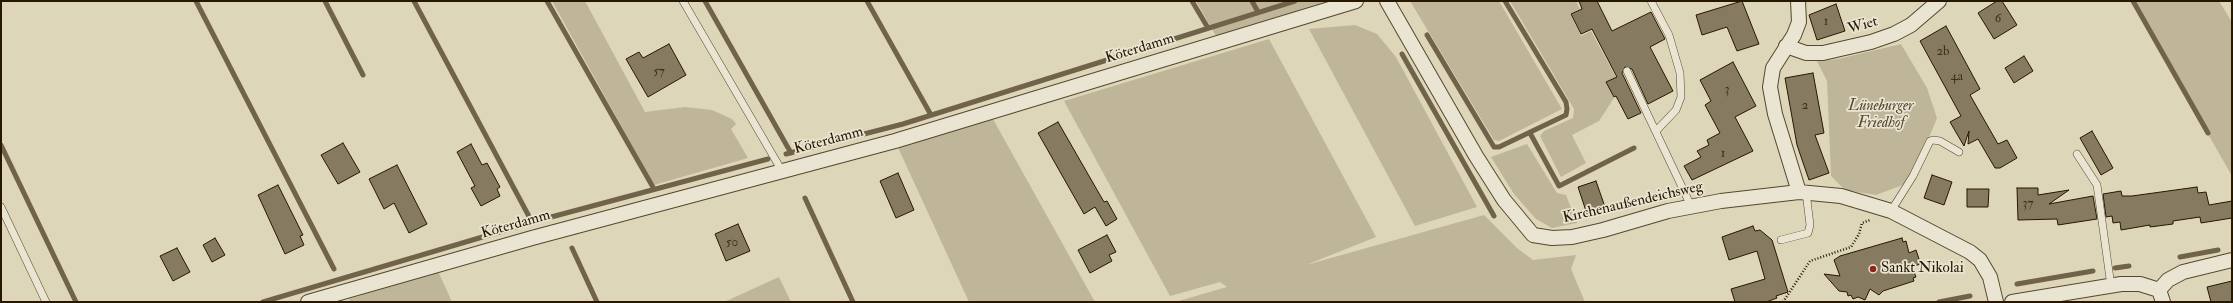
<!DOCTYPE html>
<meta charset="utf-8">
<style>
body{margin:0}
#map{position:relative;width:2233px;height:303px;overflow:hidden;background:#ded6b9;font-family:"IM FELL Double Pica",serif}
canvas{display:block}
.frame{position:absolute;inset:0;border:2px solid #271701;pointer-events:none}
</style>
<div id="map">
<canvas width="2233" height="303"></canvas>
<div class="frame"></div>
</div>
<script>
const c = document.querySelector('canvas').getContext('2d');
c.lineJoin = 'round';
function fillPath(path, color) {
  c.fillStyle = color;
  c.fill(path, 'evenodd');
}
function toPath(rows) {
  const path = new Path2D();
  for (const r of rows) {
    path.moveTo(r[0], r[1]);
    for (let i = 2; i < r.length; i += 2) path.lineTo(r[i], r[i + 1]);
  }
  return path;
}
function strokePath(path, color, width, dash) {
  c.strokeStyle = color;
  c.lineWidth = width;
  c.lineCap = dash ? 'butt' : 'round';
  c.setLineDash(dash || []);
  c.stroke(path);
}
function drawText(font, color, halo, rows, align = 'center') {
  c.font = font + ' "IM FELL Double Pica",serif';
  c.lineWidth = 3.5;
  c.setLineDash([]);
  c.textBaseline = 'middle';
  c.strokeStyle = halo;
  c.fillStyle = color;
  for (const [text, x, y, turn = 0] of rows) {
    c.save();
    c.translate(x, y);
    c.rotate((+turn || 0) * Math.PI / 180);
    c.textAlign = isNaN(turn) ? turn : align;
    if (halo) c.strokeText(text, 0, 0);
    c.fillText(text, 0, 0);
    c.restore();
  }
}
const green = toPath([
 [552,1,585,1,645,112,685,107,712,110,732,119,736,124,731,129,748,158,654,185],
 [1196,1,1356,1,1220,43],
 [1410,1,1499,1,1562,109,1499,141,1494,140],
 [1510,1,1576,1,1580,9,1570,14,1581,36,1591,31,1616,77,1606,82,1614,98,1599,121,1572,135,1586,163,1561,177,1540,136,1544,131,1573,118,1574,109],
 [2132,1,2219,1,2232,22,2232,176],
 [1355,25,1377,34,1396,57,1477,207,1415,226,1309,29],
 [1269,39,1376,237,1306,265,1484,215,1517,248,1533,260,1576,255,1571,269,1585,302,1175,302,1227,287,1220,282,1170,296,1064,101],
 [1901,44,1927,88,1937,118,1912,179,1908,183,1876,195,1845,190,1831,176,1827,81,1817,61,1838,59],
 [989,112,1095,302,969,302,895,141],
 [1527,144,1557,193,1566,195,1577,223,1552,228,1536,219,1514,194,1491,157],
 [438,271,452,302,350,302,349,299],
 [779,277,791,302,724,302]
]);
const stream = toPath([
 [196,1,334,269],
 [325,1,363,75],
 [414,1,532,222],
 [547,1,654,189],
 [705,1,791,153],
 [867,1,931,115],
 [1192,1,1208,28],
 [1252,1,1258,12],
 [2133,1,2208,133],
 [1427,35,1494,147,1499,147,1566,115,1567,109,1566,102,1505,1],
 [1402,54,1494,216],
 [1530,133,1559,186,1634,148],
 [1,145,76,302],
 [786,154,903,124,1295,1],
 [805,198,853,302],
 [572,248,597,302],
 [2180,257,2218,250],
 [2115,268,2129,266],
 [2017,284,2093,271],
 [263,302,540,220,768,159],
 [1939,302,1970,296]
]);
const building = toPath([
 [1579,1,1597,1,1612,31,1651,12,1665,39,1650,47,1673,91,1648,104,1632,69,1625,67,1622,73,1641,113,1628,119,1616,96,1614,97,1606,82,1617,77,1592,29,1581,34,1571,14,1582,9,1579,1],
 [1742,1,1759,44,1737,51,1727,27,1702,35,1696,15,1742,1],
 [1997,1,2002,1,2017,25,1994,39,1978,13,1997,1],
 [1836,4,1845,31,1817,40,1809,15,1836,4],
 [1946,26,1980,89,1970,95,1998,144,2007,140,2017,158,2000,168,1995,168,1978,139,1968,144,1969,131,1964,146,1950,122,1961,116,1920,41,1946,26],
 [669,44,686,75,648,97,626,59,639,52,643,58,669,44],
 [2024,56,2033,71,2014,83,2005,68,2024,56],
 [1733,62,1756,106,1735,117,1753,151,1692,180,1684,166,1701,157,1697,151,1709,145,1707,140,1720,133,1705,105,1711,101,1700,80,1733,62],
 [1813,73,1824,133,1815,135,1829,173,1809,180,1797,145,1785,78,1813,73],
 [1058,122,1104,202,1107,201,1117,219,1106,226,1095,207,1084,214,1038,133,1058,122],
 [2092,131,2113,168,2101,175,2080,138,2092,131],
 [343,143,360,172,338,184,321,155,343,143],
 [471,144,482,165,487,163,500,187,497,189,500,196,481,206,471,188,475,186,457,152,471,144],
 [397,165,427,224,409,233,394,203,384,209,369,179,397,165],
 [898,173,914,210,896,218,880,181,898,173],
 [1932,175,1952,182,1944,205,1924,198,1932,175],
 [1596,181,1605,207,1587,214,1578,187,1596,181],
 [278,185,303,235,300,236,304,245,285,254,258,195,278,185],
 [2197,187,2198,193,2206,192,2209,205,2232,201,2232,218,2201,223,2200,217,2173,221,2173,224,2150,227,2150,225,2121,230,2120,222,2113,223,2112,216,2106,217,2103,194,2121,191,2122,196,2132,196,2197,187],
 [2017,188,2038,188,2038,195,2069,190,2049,204,2093,196,2097,219,2058,225,2057,219,2018,220,2017,188],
 [1967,189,1989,189,1988,207,1967,207,1967,189],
 [738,224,750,251,726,261,715,234,738,224],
 [1753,226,1755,231,1760,230,1772,240,1788,292,1776,296,1777,298,1766,302,1735,302,1731,289,1765,279,1757,251,1729,260,1722,237,1753,226],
 [1107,235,1116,252,1109,255,1112,261,1090,273,1078,250,1107,235],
 [215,238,225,255,212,262,203,245,215,238],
 [1902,238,1903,242,1906,241,1909,253,1916,250,1920,262,1920,264,1912,267,1916,277,1913,278,1914,281,1883,291,1879,295,1870,289,1865,300,1858,297,1853,299,1851,295,1848,296,1847,292,1839,291,1824,274,1840,276,1834,260,1840,256,1902,238],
 [177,248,190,272,173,281,160,256,177,248],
 [2232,281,2232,302,2211,302,2207,287,2232,281]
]);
const path = toPath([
 [1783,302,1810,261,1851,247,1859,234,1862,223,1870,220]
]);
const service = toPath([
 [683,1,782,171],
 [1651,1,1669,35,1680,73,1681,97,1676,110,1657,130],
 [1627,71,1691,206],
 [2077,154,2097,185,2111,286],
 [1,207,46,302],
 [1891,211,1913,176,1930,141,1933,140,1940,141,1959,152],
 [1781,240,1808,233,1810,225,1806,192]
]);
const minor = toPath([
 [1387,1,1476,156,1504,200,1533,235,1552,238,1572,237,1603,230,1668,211,1721,201,1799,192,1841,196,1891,211,1970,252,1980,260,1990,277,1996,302],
 [1798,1,1799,22,1794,35,1773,68,1770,87,1775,114,1799,192],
 [1786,46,1806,53,1823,53,1871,42,1894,34,1911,25,1939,1],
 [2159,290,2168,280,2183,272,2232,260],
 [2159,290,2163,302],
 [308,302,532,238,895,141,1356,1],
 [2012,302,2121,284,2140,284,2159,290]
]);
const markers = [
 [1873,269,4,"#8f2418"]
];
const numberNames = [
 ["6",1998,19],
 ["1",1826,22],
 ["2b",1943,52],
 ["57",659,72],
 ["4a",1957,77],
 ["3",1727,90],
 ["2",1805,106],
 ["1",1723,154],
 ["37",2028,204],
 ["50",732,243]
];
const streetNames = [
 ["Wiet",1863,26,-16],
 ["Köterdamm",1140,49,-17],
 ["Köterdamm",829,141,-15],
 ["Kirchenaußendeichsweg",1633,203,-13],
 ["Köterdamm",516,225,-16]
];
const parkNames = [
 ["Lüneburger",1881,107],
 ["Friedhof",1881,124]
];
const poiNames = [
 ["Sankt Nikolai",1881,269]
];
fillPath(green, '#bfb69a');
strokePath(stream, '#70634a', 5);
fillPath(building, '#867a61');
strokePath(building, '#271701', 1);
strokePath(service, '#55472f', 8);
strokePath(minor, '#55472f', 16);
strokePath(path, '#271701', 2.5, [1, 2]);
strokePath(service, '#eae4d2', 7);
strokePath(minor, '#eae4d2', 14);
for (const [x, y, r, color] of markers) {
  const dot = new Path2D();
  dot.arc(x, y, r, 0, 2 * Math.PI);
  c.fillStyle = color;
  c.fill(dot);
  strokePath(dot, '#eae4d2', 1.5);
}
drawText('13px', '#3f3019', null, numberNames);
drawText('15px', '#271701', '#eae4d2', streetNames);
drawText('italic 15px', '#55472f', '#eae4d2', parkNames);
drawText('15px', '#271701', '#eae4d2', poiNames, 'left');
</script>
